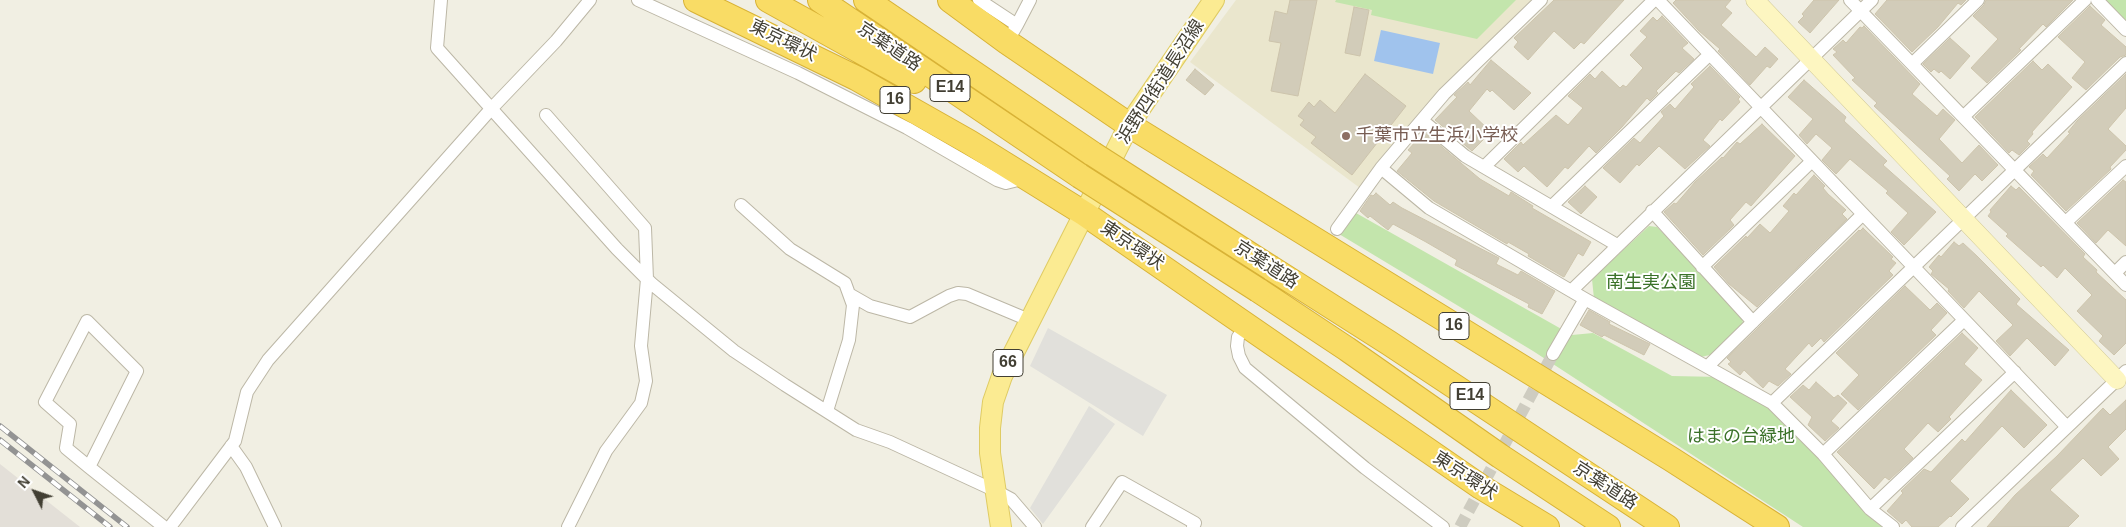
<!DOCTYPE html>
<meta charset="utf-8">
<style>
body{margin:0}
#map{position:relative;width:2126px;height:527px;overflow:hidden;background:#f1efe3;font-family:Arial,sans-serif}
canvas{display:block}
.north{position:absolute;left:10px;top:467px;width:50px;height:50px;-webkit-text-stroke:4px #fff;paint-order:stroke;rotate:311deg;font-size:14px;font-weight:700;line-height:20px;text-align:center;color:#423f33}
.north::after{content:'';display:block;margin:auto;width:18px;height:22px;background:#423f33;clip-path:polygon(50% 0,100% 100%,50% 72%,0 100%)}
</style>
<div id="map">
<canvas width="2126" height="527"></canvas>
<div class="north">N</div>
</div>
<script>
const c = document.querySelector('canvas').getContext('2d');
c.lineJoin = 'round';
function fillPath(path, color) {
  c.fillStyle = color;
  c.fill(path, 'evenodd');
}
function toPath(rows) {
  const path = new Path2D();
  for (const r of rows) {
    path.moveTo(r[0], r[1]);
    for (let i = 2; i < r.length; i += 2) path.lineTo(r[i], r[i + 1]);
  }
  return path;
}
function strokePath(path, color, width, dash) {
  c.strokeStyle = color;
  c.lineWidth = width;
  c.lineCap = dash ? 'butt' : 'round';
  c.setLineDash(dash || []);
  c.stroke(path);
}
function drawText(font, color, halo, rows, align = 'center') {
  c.font = font + ' Arial,"Noto Sans JP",sans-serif';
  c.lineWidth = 4;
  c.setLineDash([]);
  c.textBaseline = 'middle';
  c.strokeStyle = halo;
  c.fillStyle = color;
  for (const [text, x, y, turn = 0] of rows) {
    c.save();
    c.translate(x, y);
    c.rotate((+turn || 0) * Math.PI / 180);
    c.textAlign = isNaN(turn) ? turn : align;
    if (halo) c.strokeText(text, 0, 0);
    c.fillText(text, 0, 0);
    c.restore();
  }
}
const industrial = toPath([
 [0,464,80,527,0,527]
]);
const education = toPath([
 [1236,0,1534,0,1360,188,1190,62]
]);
const green = toPath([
 [1336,0,1516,0,1477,39,1371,15,1372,10,1335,2],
 [2101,0,2126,0,2126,26],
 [1356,213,1572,335,1593,333,1672,376,1721,377,1768,405,1821,456,1864,512,1882,527,1803,527,1533,351,1339,234],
 [1649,226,1657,227,1742,315,1743,324,1714,354,1701,357,1594,299,1592,279]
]);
const parking = toPath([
 [1048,328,1167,395,1143,436,1030,366],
 [1089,406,1115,424,1043,524,1030,508]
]);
const water = toPath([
 [1381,30,1440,43,1433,74,1374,61]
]);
const building = toPath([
 [1290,0,1317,0,1298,96,1271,91,1281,43,1269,41,1275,11,1287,14,1290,0],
 [1554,0,1624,0,1584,44,1581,42,1574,49,1554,31,1528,60,1514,47,1518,42,1514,38,1554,0],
 [1676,0,1731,0,1725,7,1732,13,1721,25,1756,57,1765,47,1778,59,1770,68,1767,66,1750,85,1718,51,1720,49,1699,31,1673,3,1676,0],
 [1814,0,1839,0,1810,33,1798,22,1804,16,1802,14,1814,0],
 [1887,0,1966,0,1961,5,1958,3,1938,27,1912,52,1875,14,1887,0],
 [1986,0,2073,0,2046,27,2043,24,2019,49,2021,50,1987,83,1971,68,1998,39,1973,16,1984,5,1986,0],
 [2090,6,2105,20,2101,25,2126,47,2126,55,2120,57,2086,90,2072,78,2085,62,2058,37,2090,6],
 [1354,7,1369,10,1360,56,1345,53,1354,7],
 [1662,16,1688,43,1682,48,1694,59,1679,73,1676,71,1656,91,1658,93,1650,101,1647,98,1622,127,1596,153,1589,146,1568,169,1565,167,1547,187,1524,166,1518,172,1504,159,1521,142,1523,145,1556,115,1568,125,1583,108,1568,96,1590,74,1595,79,1602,71,1620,88,1623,85,1626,87,1643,68,1630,55,1647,37,1640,31,1653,17,1657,21,1662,16],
 [1864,26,1920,84,1912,94,1937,116,1943,109,1955,120,1939,139,1962,163,1979,145,1998,165,1982,181,1975,174,1959,191,1947,179,1950,176,1874,106,1877,103,1852,80,1855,78,1833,55,1837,52,1833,49,1843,40,1846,43,1860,27,1862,28,1864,26],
 [1950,38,1970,56,1950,79,1941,71,1939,73,1934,69,1931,72,1923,64,1950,38],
 [1491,60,1531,93,1514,110,1492,90,1490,92,1487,89,1469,111,1491,132,1472,151,1435,120,1457,97,1454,95,1468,82,1470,85,1491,60],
 [2033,61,2042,70,2048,64,2072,87,2032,132,2033,134,2027,141,2030,144,2019,155,2012,150,2009,153,1975,117,2033,61],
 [1710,66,1740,97,1738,99,1740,102,1722,121,1720,119,1703,140,1710,146,1685,169,1659,146,1639,166,1637,164,1620,183,1603,168,1634,138,1640,143,1664,116,1661,112,1670,104,1675,109,1694,87,1691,84,1710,66],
 [1195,69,1214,85,1205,95,1186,80,1195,69],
 [1365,74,1406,106,1352,175,1311,143,1316,137,1300,125,1304,120,1298,116,1309,102,1314,107,1320,100,1335,113,1365,74],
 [2126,74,2126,108,2108,129,2126,146,2126,150,2110,167,2111,169,2066,211,2031,175,2034,171,2029,167,2043,154,2047,158,2070,133,2068,132,2077,121,2126,74],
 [1804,80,1846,117,1844,121,1887,161,1883,165,1936,212,1904,245,1891,232,1908,213,1886,193,1888,191,1850,159,1836,174,1822,160,1832,148,1816,134,1807,144,1799,135,1813,119,1788,97,1804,80],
 [1762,124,1795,156,1751,206,1746,202,1730,220,1734,225,1703,255,1664,212,1674,203,1676,204,1695,182,1722,157,1723,158,1737,142,1740,144,1762,124],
 [1424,132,1480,179,1509,196,1511,192,1533,206,1532,208,1591,242,1583,256,1578,253,1564,277,1562,276,1528,256,1529,254,1508,242,1507,244,1434,201,1397,171,1412,153,1408,150,1424,132],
 [1814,175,1825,186,1823,188,1828,194,1846,210,1842,214,1847,219,1757,307,1729,284,1714,267,1746,236,1747,238,1760,224,1770,233,1789,211,1783,206,1794,193,1796,195,1814,175],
 [2123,180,2126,182,2126,246,2108,230,2096,243,2077,223,2123,180],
 [1585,186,1597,197,1581,214,1568,202,1585,186],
 [2011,186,2016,190,2019,187,2085,254,2083,257,2097,270,2096,272,2126,300,2126,343,2114,355,2099,341,2103,336,2077,311,2092,295,2065,268,2057,278,2043,265,2041,267,2006,236,2008,234,1988,216,1991,212,1990,210,2011,186],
 [1376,193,1390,205,1393,202,1402,208,1499,258,1496,264,1518,275,1521,271,1555,291,1542,314,1528,307,1529,304,1455,265,1457,260,1426,242,1393,224,1388,230,1370,216,1368,218,1360,211,1371,195,1373,196,1376,193],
 [1863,228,1893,257,1891,259,1896,263,1889,271,1893,275,1824,342,1821,338,1812,347,1809,343,1785,369,1791,374,1778,386,1769,381,1763,388,1744,370,1740,375,1728,364,1731,362,1727,358,1859,230,1860,231,1863,228],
 [1954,242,1959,246,1963,243,1977,256,2020,299,2016,304,2069,350,2055,366,2027,338,2010,356,1996,341,2013,325,1979,291,1964,308,1948,291,1949,289,1931,274,1933,271,1929,267,1939,255,1941,257,1954,242],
 [1905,286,1930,310,1937,303,1947,313,1931,330,1936,335,1858,410,1841,394,1859,375,1836,353,1905,286],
 [1589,310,1610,322,1609,324,1650,344,1644,355,1604,335,1602,337,1580,325,1589,310],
 [1962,333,1978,348,1964,364,1982,380,1949,417,1951,419,1938,432,1928,423,1904,449,1913,458,1889,480,1885,477,1874,489,1837,452,1962,333],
 [1816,382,1834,398,1838,395,1847,403,1831,421,1839,428,1825,441,1808,425,1812,417,1790,397,1803,385,1809,390,1816,382],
 [2011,390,2047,425,2024,448,2002,426,1950,481,1969,499,1951,517,1950,516,1938,527,1912,527,1906,520,1902,524,1887,511,1903,493,1901,491,1924,469,1931,472,1962,439,1965,442,2011,390],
 [2126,400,2126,429,2108,447,2119,459,2101,476,2083,458,2050,490,2079,516,2068,527,1987,527,2015,495,2057,456,2103,408,2110,415,2126,400]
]);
const streetTunnel = toPath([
 [1460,527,1553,354]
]);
const street = toPath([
 [441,0,437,48,617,249,652,284,734,351,785,385,856,430,890,442,996,491,1011,499,1035,527],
 [638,0,798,73,907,128,997,180,1006,183,1026,178],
 [979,0,1017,25,1007,42],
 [1658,0,2067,427],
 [1850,0,2126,285],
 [2097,0,2126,30],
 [1017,25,1030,0],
 [1913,63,1978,0],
 [546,115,645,228,647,279,641,346,646,381,641,403,606,451,568,527],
 [1964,116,2085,0],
 [1423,121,1465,156,1617,245],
 [1484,167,1654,0],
 [1381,168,1429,208,1585,299,1772,403,1823,454,1870,509,1893,527],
 [741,205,790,249,845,283,853,305,849,340,827,411],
 [1552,206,1710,54],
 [1652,211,1753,322],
 [2066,222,2126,166],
 [1337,229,1381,168,1444,94,1541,0],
 [1702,267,1812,161],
 [2115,273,2126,262],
 [1571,291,1872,0],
 [849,294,870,306,910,317,949,296,958,293,967,294,1029,320],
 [1246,326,1238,337,1237,346,1239,356,1245,368,1365,468,1443,527],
 [1553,354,1585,299],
 [1708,366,1863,214],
 [1772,403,2126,63],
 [231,446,246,467,275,527],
 [1823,454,1964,320],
 [89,467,137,371,87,321,45,402,70,424,66,448,89,467,164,527],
 [1870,509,2015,372],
 [170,527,235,441,247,392,268,360,491,109,556,41,590,0],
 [1092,527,1122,482,1195,523,1193,527],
 [1962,527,2126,371]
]);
const secondary = toPath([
 [1755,0,2117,380]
]);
const primary = toPath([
 [1001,527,990,453,990,428,993,402,1002,376,1129,125,1214,0]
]);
const highway = toPath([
 [696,0,856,78,969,142,1085,214,1481,487,1547,527],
 [768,0,914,81],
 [820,0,1080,176],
 [866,0,1093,154],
 [950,0,1007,42,1129,125,1671,459,1777,527],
 [1271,268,1389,343,1667,527],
 [1258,290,1347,349,1500,456,1608,527]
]);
const rail = toPath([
 [0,426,127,527],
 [0,440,110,527]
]);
const highwayBridge = toPath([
 [1093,154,1271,268],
 [1080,176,1258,290]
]);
const markers = [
 [1346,136,5,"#8d6e63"]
];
const shields = [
 [950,88,40],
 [895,100,30],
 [1454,326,30],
 [1008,363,30],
 [1470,396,40]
];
const shieldNames = [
 ["E14",950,88],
 ["16",895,100],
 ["16",1454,326],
 ["66",1008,363],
 ["E14",1470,396]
];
const streetNames = [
 ["東京環状",783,41,26],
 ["京葉道路",889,47,34],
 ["浜野四街道長沼線",1161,82,-57],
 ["東京環状",1132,246,34],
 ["京葉道路",1266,265,33],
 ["東京環状",1465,476,33],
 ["京葉道路",1605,486,33]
];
const educationNames = [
 ["千葉市立生浜小学校",1356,136]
];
const parkNames = [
 ["南生実公園",1651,283],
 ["はまの台緑地",1741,437]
];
fillPath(industrial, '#e3dfd8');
fillPath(education, '#eae6cd');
fillPath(green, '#c3e5ac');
fillPath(parking, '#e1e0db');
fillPath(water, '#a0c3ed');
fillPath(building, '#d2ccb9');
strokePath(building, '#cdc4ac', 1);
strokePath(streetTunnel, '#ceccc0', 12, [12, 6]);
strokePath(street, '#bcb7a6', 14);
strokePath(secondary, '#d0c894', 19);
strokePath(primary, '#dfcb63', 22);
strokePath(highway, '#d8b236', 26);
strokePath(street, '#fff', 12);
strokePath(secondary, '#fdf6c1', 18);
strokePath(primary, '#fbeb92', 20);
strokePath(highway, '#f9dc65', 24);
strokePath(rail, '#939393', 5.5);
strokePath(rail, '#fff', 4, [11]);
strokePath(highwayBridge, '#d8b236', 26, []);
strokePath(highwayBridge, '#f9dc65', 24);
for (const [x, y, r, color] of markers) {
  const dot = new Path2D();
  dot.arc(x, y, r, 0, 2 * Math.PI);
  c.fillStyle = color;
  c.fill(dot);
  strokePath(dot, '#fff', 2);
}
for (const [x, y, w] of shields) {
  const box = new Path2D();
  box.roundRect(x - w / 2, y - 13.5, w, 27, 4);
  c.fillStyle = '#fff';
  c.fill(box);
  strokePath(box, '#423f33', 1);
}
drawText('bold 16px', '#423f33', null, shieldNames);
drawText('18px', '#423f33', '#fff', streetNames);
drawText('18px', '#785e54', '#fff', educationNames, 'left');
drawText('18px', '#3b7229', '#fff', parkNames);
</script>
